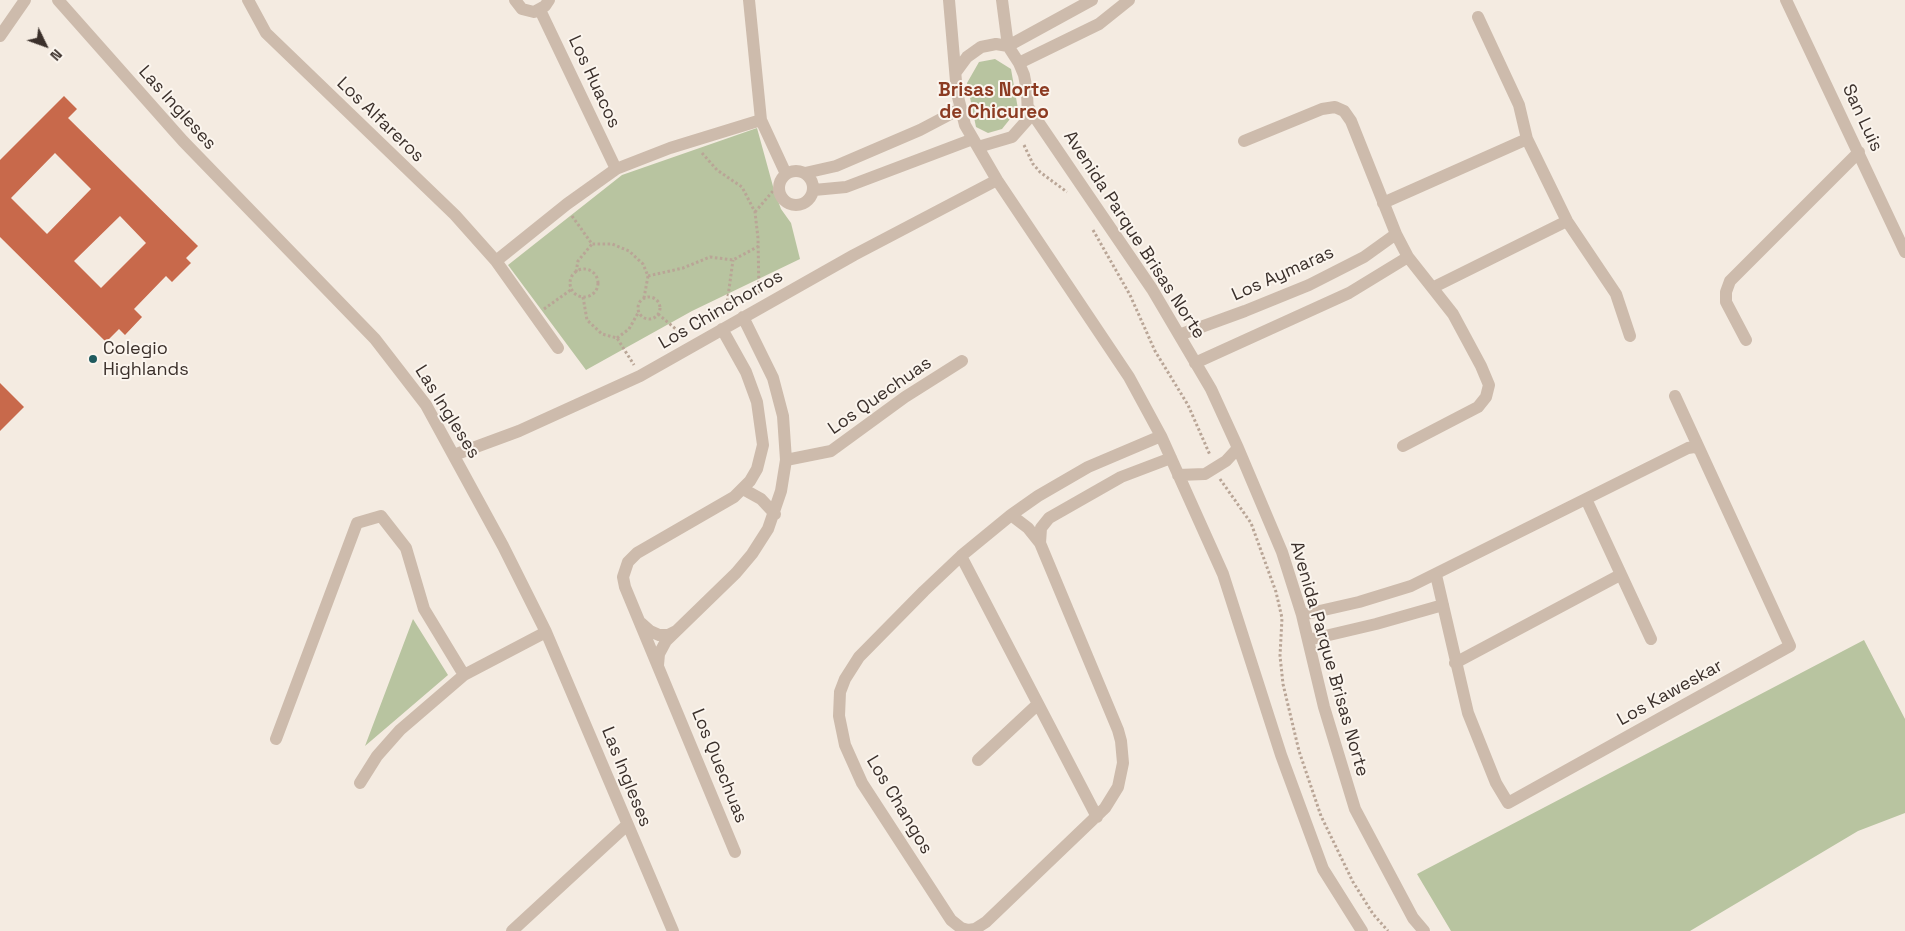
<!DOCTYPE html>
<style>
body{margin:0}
#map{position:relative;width:1905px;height:931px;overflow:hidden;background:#f4ebe1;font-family:"Space Grotesk",sans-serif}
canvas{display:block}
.north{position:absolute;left:20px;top:20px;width:50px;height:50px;-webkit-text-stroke:4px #fbf5ee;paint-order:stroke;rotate:132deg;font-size:14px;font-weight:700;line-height:20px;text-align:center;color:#3b302b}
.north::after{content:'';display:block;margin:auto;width:18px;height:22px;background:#3b302b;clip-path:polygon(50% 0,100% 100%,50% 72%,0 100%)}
</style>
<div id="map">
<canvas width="1905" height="931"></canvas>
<div class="north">N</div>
</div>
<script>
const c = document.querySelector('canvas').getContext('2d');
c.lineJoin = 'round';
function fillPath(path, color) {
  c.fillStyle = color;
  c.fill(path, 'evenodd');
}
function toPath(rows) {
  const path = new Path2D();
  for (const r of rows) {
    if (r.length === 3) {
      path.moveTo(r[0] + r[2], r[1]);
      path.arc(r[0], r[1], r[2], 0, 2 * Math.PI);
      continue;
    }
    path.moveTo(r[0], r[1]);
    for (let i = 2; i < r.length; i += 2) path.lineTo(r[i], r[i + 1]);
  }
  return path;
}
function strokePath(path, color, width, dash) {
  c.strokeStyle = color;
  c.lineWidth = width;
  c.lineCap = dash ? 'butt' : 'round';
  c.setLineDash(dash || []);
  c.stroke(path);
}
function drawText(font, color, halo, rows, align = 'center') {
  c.font = font + ' "Space Grotesk",sans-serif';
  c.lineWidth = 4;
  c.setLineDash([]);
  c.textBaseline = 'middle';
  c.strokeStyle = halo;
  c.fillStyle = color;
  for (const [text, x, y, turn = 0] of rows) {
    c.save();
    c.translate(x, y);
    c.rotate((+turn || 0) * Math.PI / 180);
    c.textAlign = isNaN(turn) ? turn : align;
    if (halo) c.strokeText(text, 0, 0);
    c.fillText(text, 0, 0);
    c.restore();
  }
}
const green = toPath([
 [995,59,1011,69,1018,109,1002,129,988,133,976,127,967,83,979,62],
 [757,128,774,190,781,209,791,223,800,259,692,311,586,370,508,265,622,175],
 [413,619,448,675,365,746],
 [1864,640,1905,719,1905,813,1858,831,1690,931,1451,931,1417,874]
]);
const building = toPath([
 [64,96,77,109,68,118,198,246,186,258,191,263,172,282,166,276,134,309,142,317,125,335,119,329,106,342,0,237,0,160],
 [55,153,91,189,47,234,11,198],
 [120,216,146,243,101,288,74,261],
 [0,383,24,407,0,431]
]);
const path = toPath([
 [1024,145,1033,164,1040,172,1067,192],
 [702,153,717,170,742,187,755,212,758,238,759,294],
 [755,212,779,184],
 [572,216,592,244,612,244,629,251,643,264,648,276,644,298],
 [1093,230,1130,295,1155,351,1188,405,1210,455],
 [584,283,14],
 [576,272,578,261,592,244],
 [648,276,683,268,710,257,733,260,759,246],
 [649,308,11],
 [583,297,587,320,602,334,617,338,634,365],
 [544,309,572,289],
 [726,311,733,260],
 [658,314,684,336],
 [617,338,629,329,638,313],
 [1220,479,1251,523,1276,592,1282,618,1280,656,1283,684,1299,751,1321,816,1353,882,1373,914,1388,931]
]);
const minor = toPath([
 [58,0,183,141,375,339,426,405,503,546,546,632,673,931],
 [248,0,266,33,455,215,496,261,558,348],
 [515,0,522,9,534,12,545,6,549,0],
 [749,0,761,120,786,174],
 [949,0,957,93,965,125,997,180,1129,377,1161,436,1223,574,1281,755,1323,869,1362,931],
 [1786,0,1905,252],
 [540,10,616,169],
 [1478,17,1519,105,1527,139,1567,221,1616,294,1630,336],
 [0,36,25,0],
 [1008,46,1092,0],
 [1019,63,1099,24,1129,0],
 [956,72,967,57,981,47,996,44,1008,46],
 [1028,107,1152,289,1211,389,1238,448,1282,552,1302,615,1324,707,1355,809,1413,918,1424,931],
 [1244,141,1322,109,1335,107,1344,111,1351,121,1396,234,1408,257,1453,314,1481,366,1489,385,1486,397,1478,407,1403,446],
 [978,147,1012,137,1028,119,1027,91,1024,75,1019,63,1008,46,1002,0],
 [796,188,17],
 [805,173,836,166,920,130,960,109],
 [814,190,846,187,973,139],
 [1383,203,1527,139],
 [496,261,567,204,616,169,670,148,761,120],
 [1434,287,1567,221],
 [722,329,746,372,757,402,763,445,757,469,750,481,734,497,637,553,628,562,623,577,625,587,735,852],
 [1179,335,1245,311,1309,285,1364,257,1396,234],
 [1746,340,1726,302,1726,292,1730,281,1859,152],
 [1195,363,1349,293,1408,257],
 [454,455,519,431,640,376,854,255,997,180],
 [786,460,831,451,905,397,962,361],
 [1178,475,1205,474,1226,461,1238,448],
 [743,489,761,499,775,514],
 [1586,499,1651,639],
 [1011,515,1028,528,1040,543,1118,730,1121,741,1123,763,1118,787,1105,808,986,922,975,929,968,930,961,928,951,920,862,783,845,745,839,716,840,692,845,679,859,657,924,591,961,556,1011,515,1038,496,1088,467,1161,436],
 [1040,543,1041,528,1049,518,1121,477,1171,458],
 [961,556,1097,817],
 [1436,575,1468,713,1496,783,1508,803,1790,646,1675,396],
 [1302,615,1359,602,1411,586,1688,448,1694,447,1699,449],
 [641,623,650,631,659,635,668,635,676,631],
 [1308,640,1376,624,1443,605],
 [1455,663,1620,575],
 [658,665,659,654,666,641,736,573,752,554,768,529,781,491,786,460,783,416,773,378,743,317],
 [276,739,357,523,381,516,406,548,424,609,464,675],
 [978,760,1038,704],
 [360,783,377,756,400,730,464,675,546,632],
 [512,931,627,825]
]);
const markers = [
 [93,359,5,"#1f5a5e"]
];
const streetNames = [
 ["Los Huacos",594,82,65],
 ["Las Ingleses",177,108,48],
 ["San Luis",1862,118,65],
 ["Los Alfareros",380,120,44],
 ["Avenida Parque Brisas Norte",1134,235,57],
 ["Los Aymaras",1283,274,-24],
 ["Los Chinchorros",721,310,-30],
 ["Los Quechuas",880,396,-35],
 ["Las Ingleses",447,412,58],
 ["Avenida Parque Brisas Norte",1329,659,74],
 ["Los Kaweskar",1670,693,-29],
 ["Los Quechuas",719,766,68],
 ["Las Ingleses",626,777,68],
 ["Los Changos",899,805,59]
];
const poiNames = [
 ["Colegio",103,349],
 ["Highlands",103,370]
];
const neighbourhoodNames = [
 ["Brisas Norte",994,91],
 ["de Chicureo",994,113]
];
fillPath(green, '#b8c4a0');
fillPath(building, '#c8694b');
strokePath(path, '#b9a596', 3, [2.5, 2.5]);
strokePath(minor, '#cdbbac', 12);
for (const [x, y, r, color] of markers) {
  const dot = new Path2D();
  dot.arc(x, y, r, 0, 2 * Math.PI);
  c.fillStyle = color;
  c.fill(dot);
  strokePath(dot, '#fbf5ee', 2);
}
drawText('18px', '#3b302b', '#fbf5ee', streetNames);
drawText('18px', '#3b302b', '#fbf5ee', poiNames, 'left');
drawText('bold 19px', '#8c3b22', '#fbf5ee', neighbourhoodNames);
</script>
